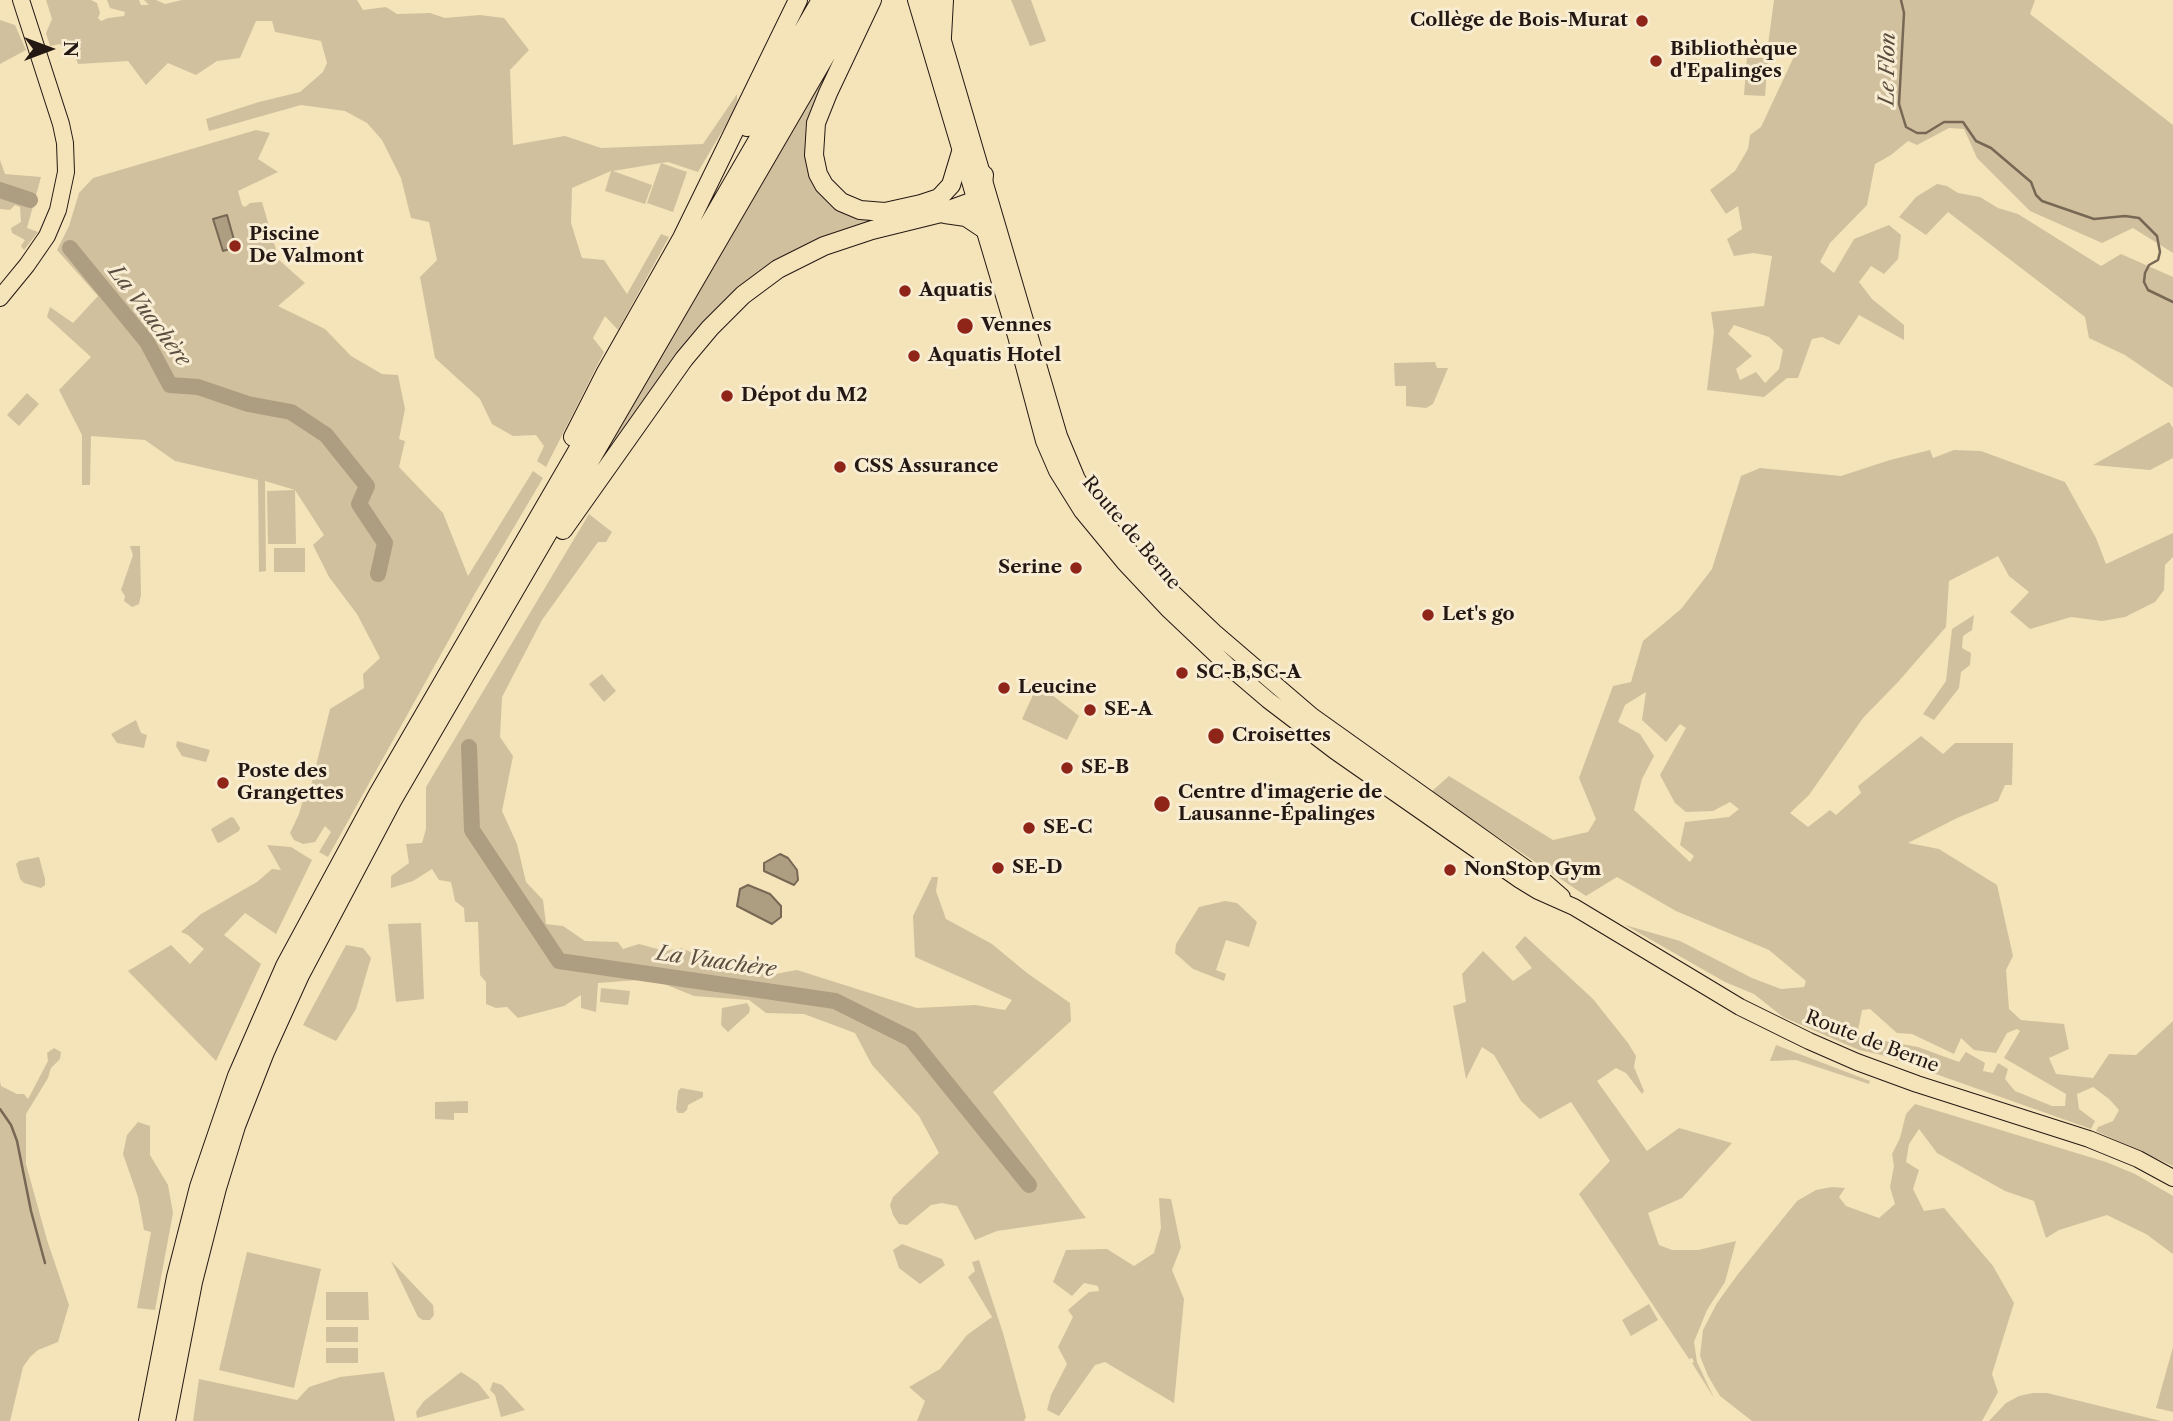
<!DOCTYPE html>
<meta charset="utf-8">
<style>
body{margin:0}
#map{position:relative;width:2173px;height:1421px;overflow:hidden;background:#f5e3b9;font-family:"Libre Caslon Text",serif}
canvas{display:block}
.north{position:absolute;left:14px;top:14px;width:70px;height:70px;-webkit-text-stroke:5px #f8edd2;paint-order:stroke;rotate:90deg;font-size:19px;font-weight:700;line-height:28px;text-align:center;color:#241814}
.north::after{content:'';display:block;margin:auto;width:24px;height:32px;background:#241814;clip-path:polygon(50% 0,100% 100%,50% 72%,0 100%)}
</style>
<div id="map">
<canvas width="2173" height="1421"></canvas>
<div class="north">N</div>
</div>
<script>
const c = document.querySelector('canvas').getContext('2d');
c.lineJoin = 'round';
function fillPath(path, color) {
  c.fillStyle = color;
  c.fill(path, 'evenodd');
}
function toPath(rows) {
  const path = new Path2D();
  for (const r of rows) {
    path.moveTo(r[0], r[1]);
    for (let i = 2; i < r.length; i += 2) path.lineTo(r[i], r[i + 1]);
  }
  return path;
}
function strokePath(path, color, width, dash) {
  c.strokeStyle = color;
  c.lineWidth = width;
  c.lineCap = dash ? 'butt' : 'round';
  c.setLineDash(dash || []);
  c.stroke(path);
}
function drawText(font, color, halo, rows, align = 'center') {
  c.font = font + ' "Libre Caslon Text",serif';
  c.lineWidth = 6;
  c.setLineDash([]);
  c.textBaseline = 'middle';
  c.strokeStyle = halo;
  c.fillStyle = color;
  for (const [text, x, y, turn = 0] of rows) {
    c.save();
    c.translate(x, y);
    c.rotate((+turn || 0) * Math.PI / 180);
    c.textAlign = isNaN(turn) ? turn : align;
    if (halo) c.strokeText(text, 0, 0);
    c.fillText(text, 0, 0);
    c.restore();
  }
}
const green = toPath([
 [46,0,91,0,97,3,100,13,98,18,101,21,108,18,124,16,125,12,110,8,107,0,139,0,141,5,149,5,144,0,156,0,165,4,182,0,357,0,363,10,386,7,397,14,430,13,445,18,480,15,504,18,529,50,510,70,513,145,565,136,601,148,703,144,737,94,737,106,698,172,668,162,661,163,687,172,673,212,647,203,661,163,613,171,652,185,645,204,605,191,611,171,572,188,571,223,582,258,604,260,627,294,661,234,669,237,618,330,605,316,593,338,604,352,546,467,537,461,544,446,536,435,513,436,492,424,480,399,435,358,420,277,437,260,429,222,411,218,401,178,382,140,367,123,345,111,301,105,209,131,206,119,259,102,300,92,323,72,327,63,321,41,275,32,272,21,256,21,240,58,217,61,196,75,168,63,146,85,128,61,78,64,72,47,63,49,60,44,50,46,46,33,52,19],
 [1011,0,1031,0,1046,41,1030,46],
 [1774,0,2035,0,2030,14,2173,125,2173,253,2133,228,2102,243,2030,211,1977,158,1964,129,1949,128,1917,145,1908,141,1891,155,1875,164,1867,205,1830,243,1820,262,1834,273,1854,239,1889,225,1901,235,1898,259,1884,274,1871,266,1859,282,1872,299,1904,325,1904,340,1859,315,1839,345,1822,337,1812,339,1798,378,1787,378,1764,397,1707,390,1714,332,1711,312,1764,306,1772,256,1753,253,1734,256,1727,239,1742,229,1738,206,1726,214,1710,190,1735,171,1748,149,1750,135,1761,127,1798,48,1768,45],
 [1734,325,1769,337,1783,350,1779,369,1765,383,1756,372,1740,380,1736,369,1752,356,1728,334],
 [0,20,15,25,26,50,0,64],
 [847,38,814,121,823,191,895,216,829,235,793,252,751,282,606,459,603,457],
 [1747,57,1768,58,1765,96,1744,95],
 [256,130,270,133,258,159,278,172,238,191,242,205,245,207,250,203,262,202,279,260,305,283,278,306,325,329,351,356,382,374,398,375,405,409,399,439,405,441,399,467,443,513,468,576,533,471,543,478,474,595,328,857,319,852,331,832,325,826,315,842,303,844,294,840,290,833,299,814,306,789,311,786,330,709,364,688,363,674,380,658,357,614,329,577,313,545,324,535,295,490,296,544,268,544,267,491,295,490,265,481,266,571,259,572,258,480,175,461,145,440,91,436,90,485,82,485,82,435,59,390,91,357,47,317,50,307,73,323,98,296,57,250,69,226,79,193,93,178],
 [0,160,5,174,41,177,27,228,38,232,24,250,21,246,25,240,12,233,11,228,21,222,20,207,15,205,10,210,0,209],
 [1937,184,1947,186,1958,193,1980,197,1998,208,2018,214,2101,266,2121,254,2173,277,2173,388,2125,355,2089,338,2085,317,1948,212,1926,235,1899,217,1916,197],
 [1435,362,1437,368,1448,368,1433,404,1426,408,1406,406,1406,386,1395,386,1394,363],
 [27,393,39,404,19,426,7,415],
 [2169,422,2173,428,2173,458,2150,470,2093,465],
 [1930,450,1933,458,1954,450,1981,451,2065,482,2096,538,2106,564,2173,533,2173,557,2165,565,2164,590,2155,602,2125,617,2102,621,2071,617,2030,629,2010,612,2029,592,2009,576,1998,556,1949,581,1946,627,1898,682,1863,718,1809,795,1790,813,1808,827,1830,810,1836,815,1861,793,1858,786,1921,736,1943,754,1955,743,2013,743,2012,785,2005,785,1998,801,1957,818,1908,843,1939,849,1997,885,2013,956,2006,970,2009,1009,2021,1020,2064,1024,2069,1049,2049,1058,2056,1074,2093,1078,2109,1054,2136,1055,2173,1021,2173,1166,2096,1131,2098,1127,2113,1121,2119,1110,2109,1099,2093,1087,2077,1094,2079,1109,2095,1121,2091,1129,1882,1055,1859,1050,1783,1017,1754,994,1725,982,1625,925,1680,941,1752,978,1781,989,1804,987,1806,981,1769,950,1676,911,1617,877,1586,896,1431,792,1449,776,1553,840,1588,832,1596,819,1579,778,1613,686,1631,682,1643,641,1681,609,1712,569,1741,476,1760,468,1841,476,1890,460],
 [1646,692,1642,720,1666,742,1680,724,1686,728,1660,775,1675,803,1686,812,1713,811,1730,802,1739,809,1729,817,1685,822,1680,845,1694,856,1690,862,1634,810,1642,779,1654,756,1640,734,1618,722,1625,705],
 [1870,1009,1897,1033,1912,1034,1954,1054,1961,1038,1974,1050,1996,1053,2007,1033,2017,1029,2020,1031,2004,1058,2066,1094,2065,1106,2052,1106,2015,1091,2005,1079,2008,1069,1998,1063,1993,1073,1983,1071,1985,1063,1966,1052,1959,1062,1918,1047,1857,1036,1862,1010],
 [589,514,612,532,606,542,598,542,542,620,502,697,500,737,513,756,502,811,517,844,526,882,543,900,546,924,563,926,585,941,618,942,623,949,639,944,665,951,681,948,712,961,755,960,775,974,797,970,917,1008,975,1005,1005,1010,1012,1000,915,957,913,916,932,877,938,877,936,891,946,919,992,944,1027,973,1070,1003,1071,1021,993,1092,1086,1218,997,1231,975,1240,957,1206,942,1203,931,1205,907,1225,899,1224,893,1215,890,1205,893,1197,939,1153,919,1116,872,1065,855,1033,804,1014,766,1013,749,1000,694,996,652,979,598,983,596,1012,581,1008,581,995,564,1006,518,1018,507,1007,496,1008,486,1004,486,982,480,975,478,922,465,922,464,908,455,901,451,882,439,880,432,869,413,881,391,888,391,876,409,863,406,844,422,843,426,829,426,787],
 [130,546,140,546,141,595,139,604,132,607,124,601,125,596,121,590,133,555],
 [274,548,305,548,305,572,274,572],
 [1974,615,1972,630,1963,636,1962,648,1971,653,1970,665,1961,672,1959,688,1934,720,1923,714,1946,681,1952,629],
 [602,674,616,691,604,702,589,684],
 [1038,684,1079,716,1067,740,1022,719],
 [136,720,141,733,147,735,144,748,117,743,111,734],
 [177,741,210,750,206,762,182,756,176,746],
 [231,817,234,818,240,828,239,831,219,843,217,842,211,829],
 [267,845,291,847,312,860,276,934,245,913,224,935,261,964,216,1061,128,971,171,945,190,964,204,949,188,935,181,932,201,914,257,882,272,869,281,870],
 [39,857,45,879,45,885,41,888,24,883,20,879,16,864,19,861],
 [1225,901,1237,903,1257,922,1249,947,1226,940,1216,970,1226,974,1224,981,1193,969,1175,953,1176,944,1199,907],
 [421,923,424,999,396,1002,388,924],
 [1525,936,1593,999,1628,1043,1636,1056,1634,1067,1644,1091,1642,1094,1626,1073,1616,1068,1597,1081,1647,1151,1679,1128,1732,1143,1682,1198,1648,1213,1659,1245,1672,1250,1698,1250,1736,1241,1725,1282,1707,1310,1694,1342,1697,1362,1714,1398,1692,1363,1694,1362,1692,1358,1689,1359,1579,1194,1610,1161,1571,1102,1540,1119,1521,1101,1494,1055,1482,1047,1466,1079,1453,1006,1466,1002,1462,974,1483,951,1513,981,1532,968,1515,947],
 [346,945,363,948,371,958,356,1009,336,1041,303,1025],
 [601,988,630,991,628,1005,600,1002],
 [747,1003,750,1008,749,1013,728,1032,721,1025,722,1008],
 [1776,1045,1870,1081,1869,1084,1796,1060,1770,1061],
 [54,1048,61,1052,60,1059,51,1068,48,1078,26,1114,26,1164,47,1240,69,1305,58,1342,38,1350,30,1357,23,1367,10,1421,0,1421,0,1081,1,1086,17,1094,24,1094,28,1099,48,1061,47,1053],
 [681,1088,703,1092,703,1097,688,1105,687,1110,683,1113,678,1113,676,1109,678,1091],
 [468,1101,468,1113,454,1113,454,1120,435,1119,435,1102],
 [1915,1104,2106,1162,2135,1174,2168,1193,2173,1196,2173,1254,2146,1234,2107,1215,2059,1230,2046,1238,2034,1201,2005,1191,1937,1153,1919,1129,1909,1144,1906,1162,1919,1170,1913,1189,1924,1211,1944,1208,1993,1266,2014,1303,1992,1374,1998,1392,1982,1421,1752,1421,1720,1396,1708,1376,1700,1356,1703,1330,1717,1303,1738,1274,1797,1201,1816,1190,1832,1187,1845,1188,1839,1197,1846,1206,1879,1218,1895,1204,1890,1187,1894,1166,1892,1154,1900,1138,1906,1114],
 [138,1122,150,1126,150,1155,168,1185,173,1213,155,1310,137,1308,151,1232,144,1230,138,1197,123,1154,127,1135],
 [1159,1198,1171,1199,1181,1247,1172,1270,1184,1299,1174,1403,1105,1362,1095,1365,1059,1416,1047,1410,1051,1395,1067,1364,1058,1347,1073,1317,1068,1310,1089,1292,1099,1291,1098,1286,1084,1283,1072,1296,1053,1282,1066,1250,1107,1249,1134,1266,1154,1253,1161,1228],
 [902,1244,942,1259,945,1265,920,1284,899,1268,893,1250],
 [247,1252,321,1269,294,1388,219,1370],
 [979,1260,1003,1333,1026,1417,1024,1421,917,1421,925,1401,909,1387,940,1369,967,1335,992,1317,968,1277,975,1271,972,1262],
 [391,1261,433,1305,434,1315,430,1320,423,1320,418,1317],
 [326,1292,368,1292,369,1320,326,1320],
 [1649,1304,1658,1320,1631,1336,1622,1320],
 [326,1327,358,1327,358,1342,326,1342],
 [2173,1347,2173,1412,2156,1408],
 [326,1348,358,1348,358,1363,326,1363],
 [384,1372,395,1421,193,1421,199,1379,297,1400,309,1387,340,1377],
 [461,1372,478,1383,490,1398,417,1418,416,1412,424,1401],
 [493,1382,502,1385,525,1410,501,1417,495,1395,490,1390],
 [2033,1393,2047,1393,2161,1421,1989,1421,2006,1403,2019,1396]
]);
const water = toPath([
 [227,215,236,247,223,251,213,219,227,215],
 [780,854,788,858,797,870,798,880,794,885,764,871,764,863,780,854],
 [748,885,770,894,781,906,781,917,772,924,737,906,740,889,748,885]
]);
const stream = toPath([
 [1901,0,1904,13,1899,104,1906,127,1917,133,1926,133,1944,122,1963,122,1976,141,1991,148,2031,182,2036,195,2042,201,2094,219,2125,216,2139,218,2157,236,2160,252,2158,260,2149,265,2145,273,2144,282,2148,290,2173,302],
 [0,1109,11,1125,17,1141,31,1211,45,1263]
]);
const river = toPath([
 [0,190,30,200],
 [70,248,147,342,170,385,198,387,248,404,291,412,326,435,367,486,359,504,385,543,378,574],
 [469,747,472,830,559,961,835,1001,911,1039,1029,1185]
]);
const major = toPath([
 [916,0,1016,336,1044,441,1057,471,1082,511,1124,562,1169,610,1227,665,1268,700,1335,751,1520,880,1538,891,1574,907,1740,1007,1809,1041,1857,1062,1917,1084,2089,1139,2138,1159,2173,1178],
 [931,0,1059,436,1077,479,1100,517,1132,554,1214,632,1312,716,1545,882,1562,897],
 [0,298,27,265,47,236,58,210,66,172,65,143,61,124,21,0]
]);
const highway = toPath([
 [872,0,828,93,816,123,814,155,818,174,824,185,841,202,860,210,885,212,921,204,939,198,951,185,961,152],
 [942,37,944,0],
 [747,127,821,0],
 [945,214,966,217,984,229],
 [573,437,605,374,682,238,798,0],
 [563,530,684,359,710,328,743,295,778,269,824,246,872,230,941,213,971,202,982,192,984,175],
 [148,1421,176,1277,199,1187,237,1076,285,966,378,794,839,0],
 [166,1421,193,1282,217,1188,236,1126,265,1052,300,975,392,801,858,0]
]);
const markers = [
 [1642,21,7,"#8f2418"],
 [1656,61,7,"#8f2418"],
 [235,246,7,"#8f2418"],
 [905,291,7,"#8f2418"],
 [965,326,9,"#8f2418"],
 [914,356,7,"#8f2418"],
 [727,396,7,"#8f2418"],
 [840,467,7,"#8f2418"],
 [1076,568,7,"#8f2418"],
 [1428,615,7,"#8f2418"],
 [1182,673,7,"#8f2418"],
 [1004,688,7,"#8f2418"],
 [1090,710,7,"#8f2418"],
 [1216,736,9,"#8f2418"],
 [1067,768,7,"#8f2418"],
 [223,783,7,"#8f2418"],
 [1162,804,9,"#8f2418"],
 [1029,828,7,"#8f2418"],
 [998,868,7,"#8f2418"],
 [1450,870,7,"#8f2418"]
];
const poiNames = [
 ["Collège de Bois-Murat",1628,21,"right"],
 ["Bibliothèque",1670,50],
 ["d'Epalinges",1670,72],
 ["Piscine",249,235],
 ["De Valmont",249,257],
 ["Aquatis",919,291],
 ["Vennes",981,326],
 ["Aquatis Hotel",928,356],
 ["Dépot du M2",741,396],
 ["CSS Assurance",854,467],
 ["Serine",1062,568,"right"],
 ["Let's go",1442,615],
 ["SC-B,SC-A",1196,673],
 ["Leucine",1018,688],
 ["SE-A",1104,710],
 ["Croisettes",1232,736],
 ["SE-B",1081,768],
 ["Poste des",237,772],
 ["Grangettes",237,794],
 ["Centre d'imagerie de",1178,793],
 ["Lausanne-Épalinges",1178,815],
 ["SE-C",1043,828],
 ["SE-D",1012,868],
 ["NonStop Gym",1464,870]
];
const streetNames = [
 ["Route de Berne",1131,533,50],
 ["Route de Berne",1872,1042,21]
];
const waterNames = [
 ["Le Flon",1888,69,-89],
 ["La Vuachère",149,316,53],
 ["La Vuachère",716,962,8]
];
fillPath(green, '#d1c09d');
fillPath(water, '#ae9e81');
strokePath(water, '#776855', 2);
strokePath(stream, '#776855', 2.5);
strokePath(river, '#ae9e81', 16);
strokePath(major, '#241814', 18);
strokePath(highway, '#241814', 20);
strokePath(major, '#f5e3b9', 16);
strokePath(highway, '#f5e3b9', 18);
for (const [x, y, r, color] of markers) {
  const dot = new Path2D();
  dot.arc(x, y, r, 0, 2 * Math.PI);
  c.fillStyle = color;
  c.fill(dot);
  strokePath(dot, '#f8edd2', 2.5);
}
drawText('bold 19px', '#241814', '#f8edd2', poiNames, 'left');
drawText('19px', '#241814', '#f8edd2', streetNames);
drawText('italic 21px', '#5b4e40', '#f8edd2', waterNames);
</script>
